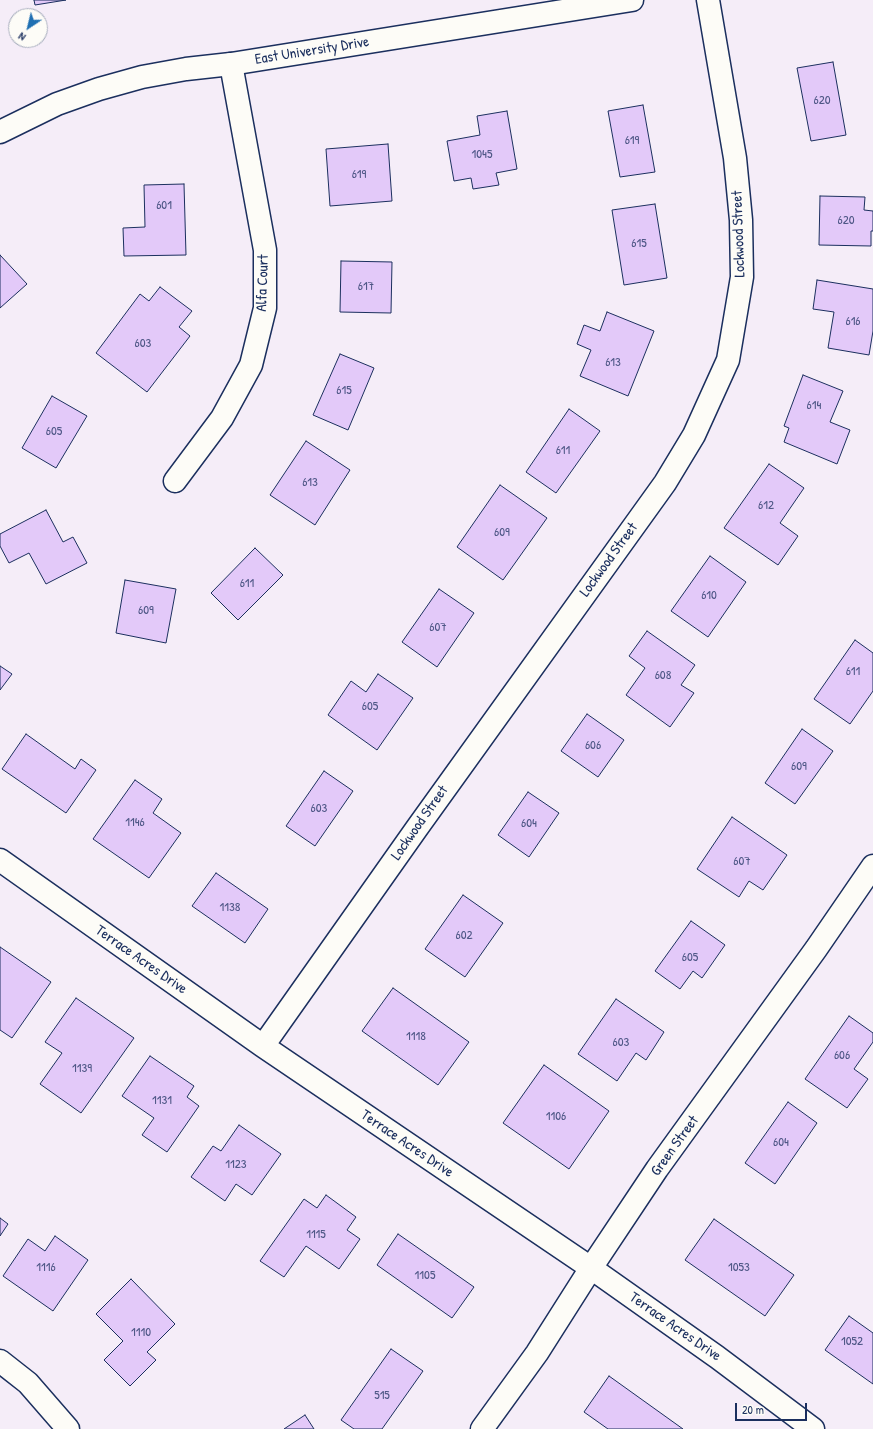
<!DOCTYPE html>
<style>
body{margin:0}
#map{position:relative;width:873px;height:1429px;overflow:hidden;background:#f5edf8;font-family:"Patrick Hand",sans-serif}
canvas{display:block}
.north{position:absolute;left:8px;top:8px;width:40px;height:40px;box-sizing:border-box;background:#fdfcf7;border:1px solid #a3aaba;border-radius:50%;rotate:215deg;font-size:11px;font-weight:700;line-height:16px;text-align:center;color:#1b2f5e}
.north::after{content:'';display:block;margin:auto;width:14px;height:18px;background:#1f6fb2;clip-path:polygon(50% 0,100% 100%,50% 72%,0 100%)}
.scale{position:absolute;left:735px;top:1403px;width:72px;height:18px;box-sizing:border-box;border:2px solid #1b2f5e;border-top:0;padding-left:5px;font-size:12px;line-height:14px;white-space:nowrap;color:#1b2f5e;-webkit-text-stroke:3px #fdfcf7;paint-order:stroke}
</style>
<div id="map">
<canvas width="873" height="1429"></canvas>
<div class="north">N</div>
<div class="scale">20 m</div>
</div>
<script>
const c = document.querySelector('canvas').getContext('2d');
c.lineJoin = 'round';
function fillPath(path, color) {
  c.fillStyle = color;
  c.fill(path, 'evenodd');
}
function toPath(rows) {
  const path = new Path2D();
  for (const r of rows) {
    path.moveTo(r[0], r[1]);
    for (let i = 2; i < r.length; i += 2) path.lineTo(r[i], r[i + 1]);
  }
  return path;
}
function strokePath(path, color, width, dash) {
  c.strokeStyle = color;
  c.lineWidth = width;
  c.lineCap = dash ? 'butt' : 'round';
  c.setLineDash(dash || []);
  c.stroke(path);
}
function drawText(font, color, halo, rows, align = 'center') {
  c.font = font + ' "Patrick Hand",sans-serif';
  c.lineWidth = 3.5;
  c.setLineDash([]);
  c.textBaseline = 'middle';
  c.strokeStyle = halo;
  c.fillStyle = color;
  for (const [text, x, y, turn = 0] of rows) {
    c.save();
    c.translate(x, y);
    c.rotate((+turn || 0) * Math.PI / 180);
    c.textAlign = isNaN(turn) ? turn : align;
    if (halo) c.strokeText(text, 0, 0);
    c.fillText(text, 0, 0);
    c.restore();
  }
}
const building = toPath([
 [34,0,66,0,35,5,34,0],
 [833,62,846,135,811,141,797,68,833,62],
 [643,105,655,172,620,177,608,111,643,105],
 [507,111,517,169,496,173,499,185,473,189,471,178,454,181,447,141,480,135,477,116,507,111],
 [388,144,392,201,330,206,326,149,388,144],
 [184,184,186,255,124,256,123,228,145,227,144,185,184,184],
 [820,196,865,197,864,210,873,211,873,231,871,231,871,246,819,245,820,196],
 [655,204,667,278,624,285,612,210,655,204],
 [0,255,27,284,0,308,0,255],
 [341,261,392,262,391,313,340,312,341,261],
 [817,280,873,289,873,331,869,355,828,348,834,312,813,309,817,280],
 [160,287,192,311,179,327,190,336,147,392,96,353,140,294,149,301,160,287],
 [607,312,654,331,628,396,580,376,591,350,577,344,584,325,600,331,607,312],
 [340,354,374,368,348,430,313,415,340,354],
 [803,375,843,391,830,422,850,430,837,464,784,442,789,428,784,426,803,375],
 [52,396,87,416,56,468,22,448,52,396],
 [569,409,600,431,556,493,526,472,569,409],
 [306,441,350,470,315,525,270,495,306,441],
 [769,464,804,488,780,523,798,536,778,565,724,528,769,464],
 [500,485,547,518,503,580,457,547,500,485],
 [46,510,63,542,73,537,87,563,46,584,29,553,9,563,0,546,0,534,46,510],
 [255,548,283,575,238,620,211,593,255,548],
 [710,556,746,582,708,637,671,611,710,556],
 [125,580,176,589,166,643,116,633,125,580],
 [439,589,474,613,437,667,402,642,439,589],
 [647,631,695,665,681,685,694,693,670,727,626,695,645,668,629,656,647,631],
 [855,640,873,653,873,691,850,724,814,699,855,640],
 [0,666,12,674,0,690,0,666],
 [378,674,413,698,377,750,328,715,351,681,366,692,378,674],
 [587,714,624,740,598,777,561,751,587,714],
 [802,729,833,751,795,804,765,783,802,729],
 [26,734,75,769,81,759,96,770,66,813,2,769,26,734],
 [324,771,353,791,315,846,286,826,324,771],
 [135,780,162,799,153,813,181,833,149,878,93,839,135,780],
 [528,792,559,813,529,857,498,835,528,792],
 [732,817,787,855,763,890,749,881,739,897,697,869,732,817],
 [216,873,268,909,245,943,192,906,216,873],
 [463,895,503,923,465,977,425,949,463,895],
 [691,921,725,945,702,978,693,971,680,989,655,971,691,921],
 [0,947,51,982,12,1038,0,1030,0,947],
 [393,988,469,1042,438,1085,362,1031,393,988],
 [76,998,134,1038,81,1113,40,1084,62,1053,45,1042,76,998],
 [616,999,664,1032,646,1060,636,1053,617,1081,578,1054,616,999],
 [849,1016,873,1033,873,1042,854,1069,868,1079,847,1108,805,1079,849,1016],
 [150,1056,194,1086,187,1097,199,1106,167,1152,142,1135,154,1118,122,1096,150,1056],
 [544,1065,609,1111,569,1169,503,1123,544,1065],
 [788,1102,817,1123,775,1184,745,1163,788,1102],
 [239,1125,281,1154,252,1195,236,1184,225,1201,191,1177,213,1146,221,1151,239,1125],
 [326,1195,356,1217,347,1230,360,1239,339,1269,306,1246,284,1277,260,1261,304,1199,317,1208,326,1195],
 [0,1218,8,1224,0,1236,0,1218],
 [714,1219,794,1275,765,1316,685,1260,714,1219],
 [398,1234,474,1287,452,1318,377,1265,398,1234],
 [55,1236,88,1260,53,1311,3,1276,28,1239,45,1251,55,1236],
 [131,1279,175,1324,147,1352,156,1360,130,1386,104,1360,123,1341,96,1314,131,1279],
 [849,1316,873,1333,873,1384,825,1350,849,1316],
 [391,1349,423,1371,382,1429,354,1429,341,1420,391,1349],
 [609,1376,683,1429,608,1429,584,1412,609,1376],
 [305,1415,314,1429,284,1429,305,1415]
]);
const minor = toPath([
 [175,481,222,418,251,365,265,308,265,250,231,64],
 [0,860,263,1046,591,1268,717,1357,813,1429],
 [263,1046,417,828,665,483,694,435,728,360,742,277,741,220,735,158,708,0],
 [0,1361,28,1383,68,1429],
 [482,1429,537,1353,591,1268,657,1169,816,949,873,866]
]);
const secondary = toPath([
 [0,132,57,104,99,89,142,77,186,69,231,64,632,0]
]);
const numberNames = [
 ["620",822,101],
 ["619",632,141],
 ["1045",482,155],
 ["619",359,175],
 ["601",164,206],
 ["620",846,221],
 ["615",639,244],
 ["617",366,287],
 ["616",853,322],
 ["603",143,344],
 ["613",613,363],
 ["615",344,391],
 ["614",814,406],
 ["605",54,432],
 ["611",563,451],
 ["613",310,483],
 ["612",766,506],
 ["609",502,533],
 ["611",247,584],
 ["610",709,596],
 ["609",146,611],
 ["607",438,628],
 ["611",853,672],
 ["608",663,676],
 ["605",370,707],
 ["606",593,746],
 ["609",799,767],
 ["603",319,809],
 ["1146",135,823],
 ["604",529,824],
 ["607",742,862],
 ["1138",230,908],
 ["602",464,936],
 ["605",690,958],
 ["1118",416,1037],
 ["603",621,1043],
 ["606",842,1056],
 ["1139",82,1069],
 ["1131",162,1101],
 ["1106",556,1117],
 ["604",781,1143],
 ["1123",236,1165],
 ["1115",316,1235],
 ["1116",46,1268],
 ["1053",739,1268],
 ["1105",425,1276],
 ["1110",141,1333],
 ["1052",852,1342],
 ["515",382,1396]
];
const streetNames = [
 ["East University Drive",312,51,-9],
 ["Lockwood Street",739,234,-92],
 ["Alfa Court",263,283,-88],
 ["Lockwood Street",609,560,-54],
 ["Lockwood Street",420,823,-55],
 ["Terrace Acres Drive",141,960,35],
 ["Terrace Acres Drive",407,1144,34],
 ["Green Street",675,1146,-54],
 ["Terrace Acres Drive",675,1327,35]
];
fillPath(building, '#e3c9f9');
strokePath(building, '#1b2f5e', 1);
strokePath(minor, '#1b2f5e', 25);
strokePath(secondary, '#1b2f5e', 25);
strokePath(minor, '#fdfcf7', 22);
strokePath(secondary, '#fdfcf7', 22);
drawText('13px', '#4d5685', null, numberNames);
drawText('15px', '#1b2f5e', '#fdfcf7', streetNames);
</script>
